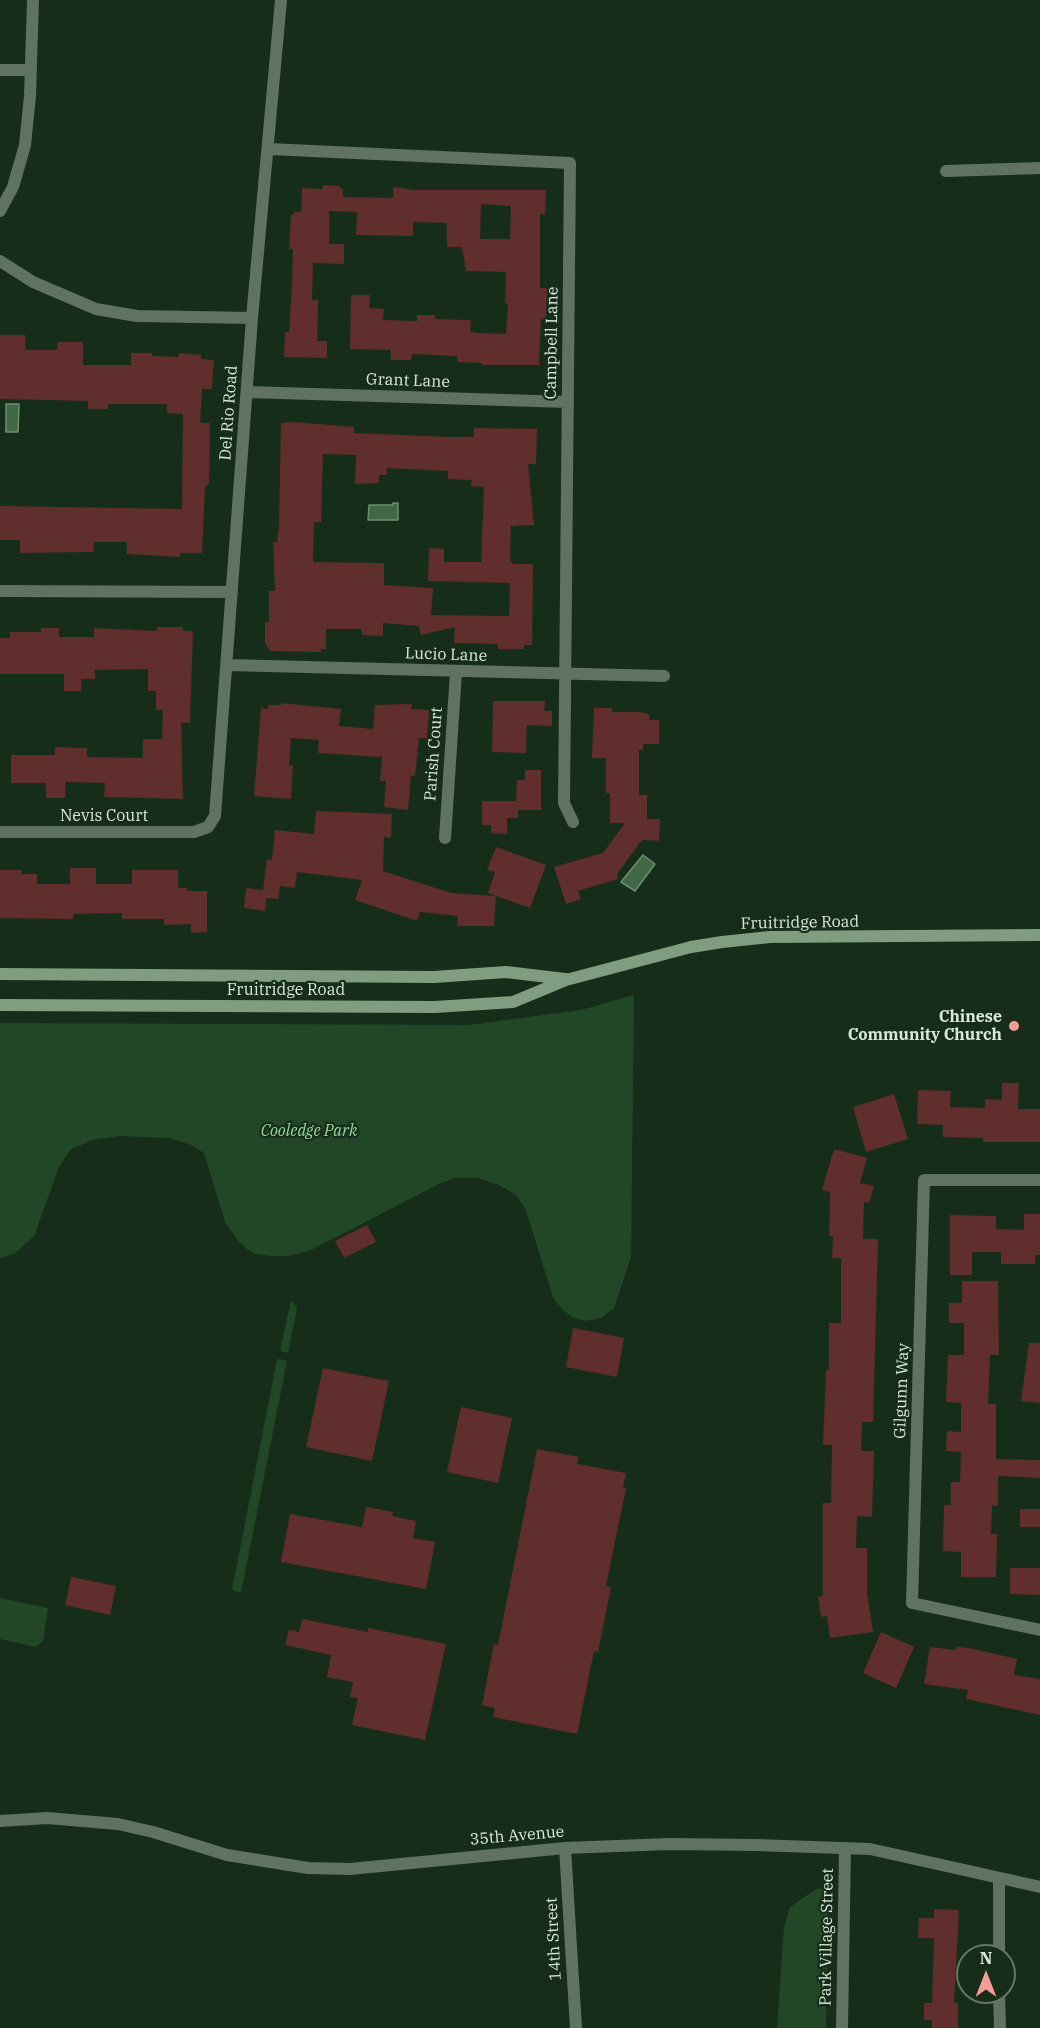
<!DOCTYPE html>
<style>
body{margin:0}
#map{position:relative;width:1040px;height:2028px;overflow:hidden;background:#162d19;font-family:"IBM Plex Serif",serif}
canvas{display:block}
.north{position:absolute;left:956px;top:1944px;width:60px;height:60px;box-sizing:border-box;background:#162d19;border:2px solid #647867;border-radius:50%;rotate:0deg;font-size:16px;font-weight:700;line-height:24px;text-align:center;color:#dae8db}
.north::after{content:'';display:block;margin:auto;width:21px;height:27px;background:#f59c96;clip-path:polygon(50% 0,100% 100%,50% 72%,0 100%)}
</style>
<div id="map">
<canvas width="1040" height="2028"></canvas>
<div class="north">N</div>
</div>
<script>
const c = document.querySelector('canvas').getContext('2d');
c.lineJoin = 'round';
function fillPath(path, color) {
  c.fillStyle = color;
  c.fill(path, 'evenodd');
}
function toPath(rows) {
  const path = new Path2D();
  for (const r of rows) {
    path.moveTo(r[0], r[1]);
    for (let i = 2; i < r.length; i += 2) path.lineTo(r[i], r[i + 1]);
  }
  return path;
}
function strokePath(path, color, width, dash) {
  c.strokeStyle = color;
  c.lineWidth = width;
  c.lineCap = dash ? 'butt' : 'round';
  c.setLineDash(dash || []);
  c.stroke(path);
}
function drawText(font, color, halo, rows, align = 'center') {
  c.font = font + ' "IBM Plex Serif",serif';
  c.lineWidth = 4.5;
  c.setLineDash([]);
  c.textBaseline = 'middle';
  c.strokeStyle = halo;
  c.fillStyle = color;
  for (const [text, x, y, turn = 0] of rows) {
    c.save();
    c.translate(x, y);
    c.rotate((+turn || 0) * Math.PI / 180);
    c.textAlign = isNaN(turn) ? turn : align;
    if (halo) c.strokeText(text, 0, 0);
    c.fillText(text, 0, 0);
    c.restore();
  }
}
const green = toPath([
 [634,995,631,1257,614,1308,601,1318,585,1321,572,1317,562,1309,553,1297,525,1208,516,1195,499,1185,478,1178,455,1178,439,1184,311,1250,289,1256,273,1256,255,1254,247,1249,238,1241,225,1222,204,1153,189,1144,168,1138,120,1136,92,1140,70,1150,59,1167,34,1236,14,1254,0,1258,0,1023,469,1025,581,1010],
 [291,1300,297,1308,288,1353,280,1351],
 [277,1359,287,1361,241,1593,232,1590],
 [0,1598,48,1608,43,1641,36,1647,0,1639],
 [816,1889,829,1889,826,2028,777,2028,784,1927,790,1907]
]);
const water = toPath([
 [6,404,19,404,18,432,6,432,6,404],
 [393,503,398,503,398,520,368,520,369,505,393,505,393,503],
 [643,855,655,864,635,891,621,882,643,855]
]);
const building = toPath([
 [323,185,340,186,340,189,343,189,343,197,393,198,393,187,414,190,546,190,545,215,540,214,540,288,547,288,546,320,541,319,539,365,482,365,482,363,457,362,457,356,412,354,411,360,391,360,391,350,350,349,351,295,370,295,369,308,384,309,383,320,417,321,417,315,435,315,435,319,471,320,470,332,478,333,506,334,508,304,505,303,506,272,466,271,462,247,447,247,447,223,413,222,413,236,356,235,357,212,329,211,329,244,344,244,344,264,313,263,312,300,318,300,317,341,327,341,327,358,284,357,285,332,289,332,292,282,293,249,289,249,291,215,294,215,294,212,301,212,302,188,323,189],
 [481,204,511,206,510,239,480,239],
 [0,335,25,335,25,350,57,350,57,342,83,342,83,365,131,365,131,353,152,353,152,356,179,357,179,353,201,355,201,359,214,360,212,389,202,389,200,423,210,423,209,483,205,488,202,553,180,553,180,557,127,554,127,542,94,542,93,552,20,553,20,540,0,540,0,506,182,509,183,414,167,413,167,404,108,404,108,409,88,409,88,401,0,399],
 [294,422,354,427,354,433,449,437,474,437,474,428,537,429,536,464,528,464,534,525,511,526,510,560,513,564,533,564,532,645,524,645,524,649,498,649,498,644,454,643,455,627,421,635,419,626,383,623,383,636,362,635,361,629,326,629,326,649,321,649,321,652,270,651,265,643,265,622,269,622,269,591,275,591,273,542,277,542,279,526,281,423],
 [323,454,356,455,355,484,379,483,379,475,387,475,387,468,448,471,448,479,472,480,471,486,484,487,481,562,444,562,444,549,429,548,428,581,510,583,509,616,431,615,433,588,384,585,384,563,313,562,314,522,321,522],
 [157,627,183,627,183,631,193,631,190,723,181,722,183,799,104,797,105,783,65,782,65,798,46,798,46,783,11,783,11,755,55,755,55,747,87,748,87,757,143,758,143,739,162,739,163,710,156,710,156,691,148,691,148,669,95,670,95,679,81,679,81,691,64,691,64,674,0,674,0,638,10,638,10,632,41,632,41,628,59,628,59,637,94,637,94,628,157,631],
 [493,701,545,701,544,711,552,711,552,726,527,725,526,753,492,752],
 [281,703,341,709,339,726,373,729,375,705,412,704,411,709,429,710,427,738,419,738,415,776,411,776,408,810,384,807,386,781,380,781,382,757,318,753,319,740,291,738,289,765,293,765,291,799,254,796,261,708,268,709,268,705,281,705],
 [594,708,612,708,612,712,639,712,649,714,649,720,659,720,659,744,643,744,643,750,639,750,639,795,647,795,647,819,660,819,659,841,642,840,617,874,618,879,578,891,581,899,566,904,554,867,603,853,625,823,610,823,610,793,606,793,606,758,592,758],
 [525,770,541,770,541,810,518,810,518,818,507,818,507,834,491,833,491,825,482,825,482,801,516,801,517,780,525,780],
 [316,811,392,814,391,838,384,837,383,871,451,893,496,896,494,926,457,926,458,916,420,912,417,921,355,900,362,880,297,872,295,888,280,886,278,899,266,898,265,911,244,908,246,888,263,890,267,859,272,860,275,830,314,834],
 [496,847,546,865,530,908,488,893,495,872,487,870],
 [70,868,96,868,96,884,132,884,132,870,178,870,178,888,187,888,187,891,207,891,207,932,191,933,191,924,164,925,164,919,122,919,122,913,73,914,73,919,0,918,0,870,21,870,21,874,37,874,37,884,70,884],
 [1002,1083,1019,1083,1018,1109,1040,1109,1040,1142,983,1142,983,1138,943,1137,943,1125,917,1124,918,1090,951,1091,950,1107,985,1108,985,1099,1002,1100],
 [894,1094,908,1139,866,1152,853,1107],
 [834,1149,867,1158,860,1183,874,1186,869,1203,864,1202,863,1239,878,1239,873,1422,862,1422,861,1451,874,1451,872,1517,857,1516,856,1548,867,1548,867,1593,873,1632,830,1638,827,1616,821,1617,818,1597,823,1596,823,1503,831,1503,832,1445,823,1445,826,1370,829,1370,829,1323,841,1323,841,1258,832,1258,833,1236,829,1236,830,1192,822,1190],
 [1024,1214,1040,1214,1040,1255,1035,1255,1035,1264,1001,1264,1001,1252,972,1252,972,1275,950,1275,950,1215,996,1216,996,1229,1024,1230],
 [367,1225,376,1242,344,1258,335,1241],
 [962,1281,998,1281,999,1355,990,1355,988,1404,996,1404,996,1459,1040,1460,1040,1478,998,1476,998,1506,992,1505,991,1534,997,1534,996,1577,961,1577,961,1552,943,1551,944,1505,951,1505,951,1482,960,1482,961,1452,946,1451,947,1431,961,1432,961,1403,946,1402,948,1355,964,1355,964,1323,949,1323,949,1303,962,1303],
 [573,1328,624,1338,617,1377,566,1367],
 [1029,1343,1040,1343,1040,1403,1021,1401],
 [323,1368,389,1381,372,1461,306,1447],
 [461,1407,512,1418,498,1483,447,1472],
 [537,1449,579,1457,577,1464,626,1473,623,1487,626,1488,606,1586,611,1587,598,1652,594,1651,577,1734,493,1717,495,1708,482,1705,494,1644,498,1645],
 [366,1507,393,1512,392,1516,416,1521,413,1538,435,1542,426,1589,281,1562,290,1514,362,1527],
 [1020,1509,1040,1509,1040,1527,1020,1527],
 [1010,1568,1040,1568,1040,1595,1010,1594],
 [71,1577,116,1586,110,1615,65,1605],
 [302,1619,368,1632,368,1628,446,1644,425,1740,352,1725,358,1698,350,1697,353,1682,327,1677,331,1655,285,1645,289,1630,299,1632],
 [881,1632,914,1647,896,1688,863,1673],
 [930,1647,955,1650,956,1647,969,1648,1017,1659,1014,1675,1040,1679,1040,1715,966,1699,968,1690,924,1684],
 [934,1909,959,1910,954,2003,958,2003,958,2028,932,2028,932,2020,924,2020,924,2003,932,2003,934,1938,918,1938,919,1918,934,1918]
]);
const minor = toPath([
 [0,70,29,70],
 [269,149,570,163,564,803,573,822],
 [946,171,1040,168],
 [0,211,13,187,25,145,30,96,33,0],
 [0,261,33,282,96,309,137,316,252,318],
 [248,392,568,402],
 [0,591,232,592],
 [227,665,664,676],
 [0,832,194,832,208,827,215,816,252,318,281,0],
 [445,838,456,672],
 [1040,1180,924,1180,912,1603,1040,1630],
 [565,1848,576,2028],
 [999,1878,999,1956],
 [999,1992,1000,2028],
 [842,2028,845,1848]
]);
const tertiary = toPath([
 [0,1821,47,1818,118,1824,153,1832,227,1855,308,1868,350,1869,565,1848,669,1844,756,1845,870,1849,1040,1887]
]);
const secondary = toPath([
 [0,974,434,977,506,972,565,979],
 [0,1005,435,1007,513,1002,566,980,691,947,722,942,770,937,1040,935]
]);
const markers = [
 [1014,1026,6,"#f59c96"]
];
const streetNames = [
 ["Campbell Lane",552,343,-89],
 ["Grant Lane",408,381,2],
 ["Del Rio Road",229,413,-86],
 ["Lucio Lane",446,655,2],
 ["Parish Court",434,754,-86],
 ["Nevis Court",104,816],
 ["Fruitridge Road",800,923,-1],
 ["Fruitridge Road",286,990],
 ["Gilgunn Way",902,1391,-88],
 ["35th Avenue",517,1836,-5],
 ["Park Village Street",827,1937,-89],
 ["14th Street",554,1939,-93]
];
const poiNames = [
 ["Chinese",1002,1017],
 ["Community Church",1002,1035]
];
const parkNames = [
 ["Cooledge Park",309,1131]
];
fillPath(green, '#224727');
fillPath(water, '#406845');
strokePath(water, '#6e8e72', 1.5);
fillPath(building, '#602e2c');
strokePath(minor, '#607261', 12);
strokePath(tertiary, '#607261', 12);
strokePath(secondary, '#809d82', 12);
for (const [x, y, r, color] of markers) {
  const dot = new Path2D();
  dot.arc(x, y, r, 0, 2 * Math.PI);
  c.fillStyle = color;
  c.fill(dot);
  strokePath(dot, '#162d19', 2);
}
drawText('16px', '#dae8db', '#162d19', streetNames);
drawText('bold 16px', '#dae8db', '#162d19', poiNames, 'right');
drawText('italic 16px', '#98d89e', '#162d19', parkNames);
</script>
